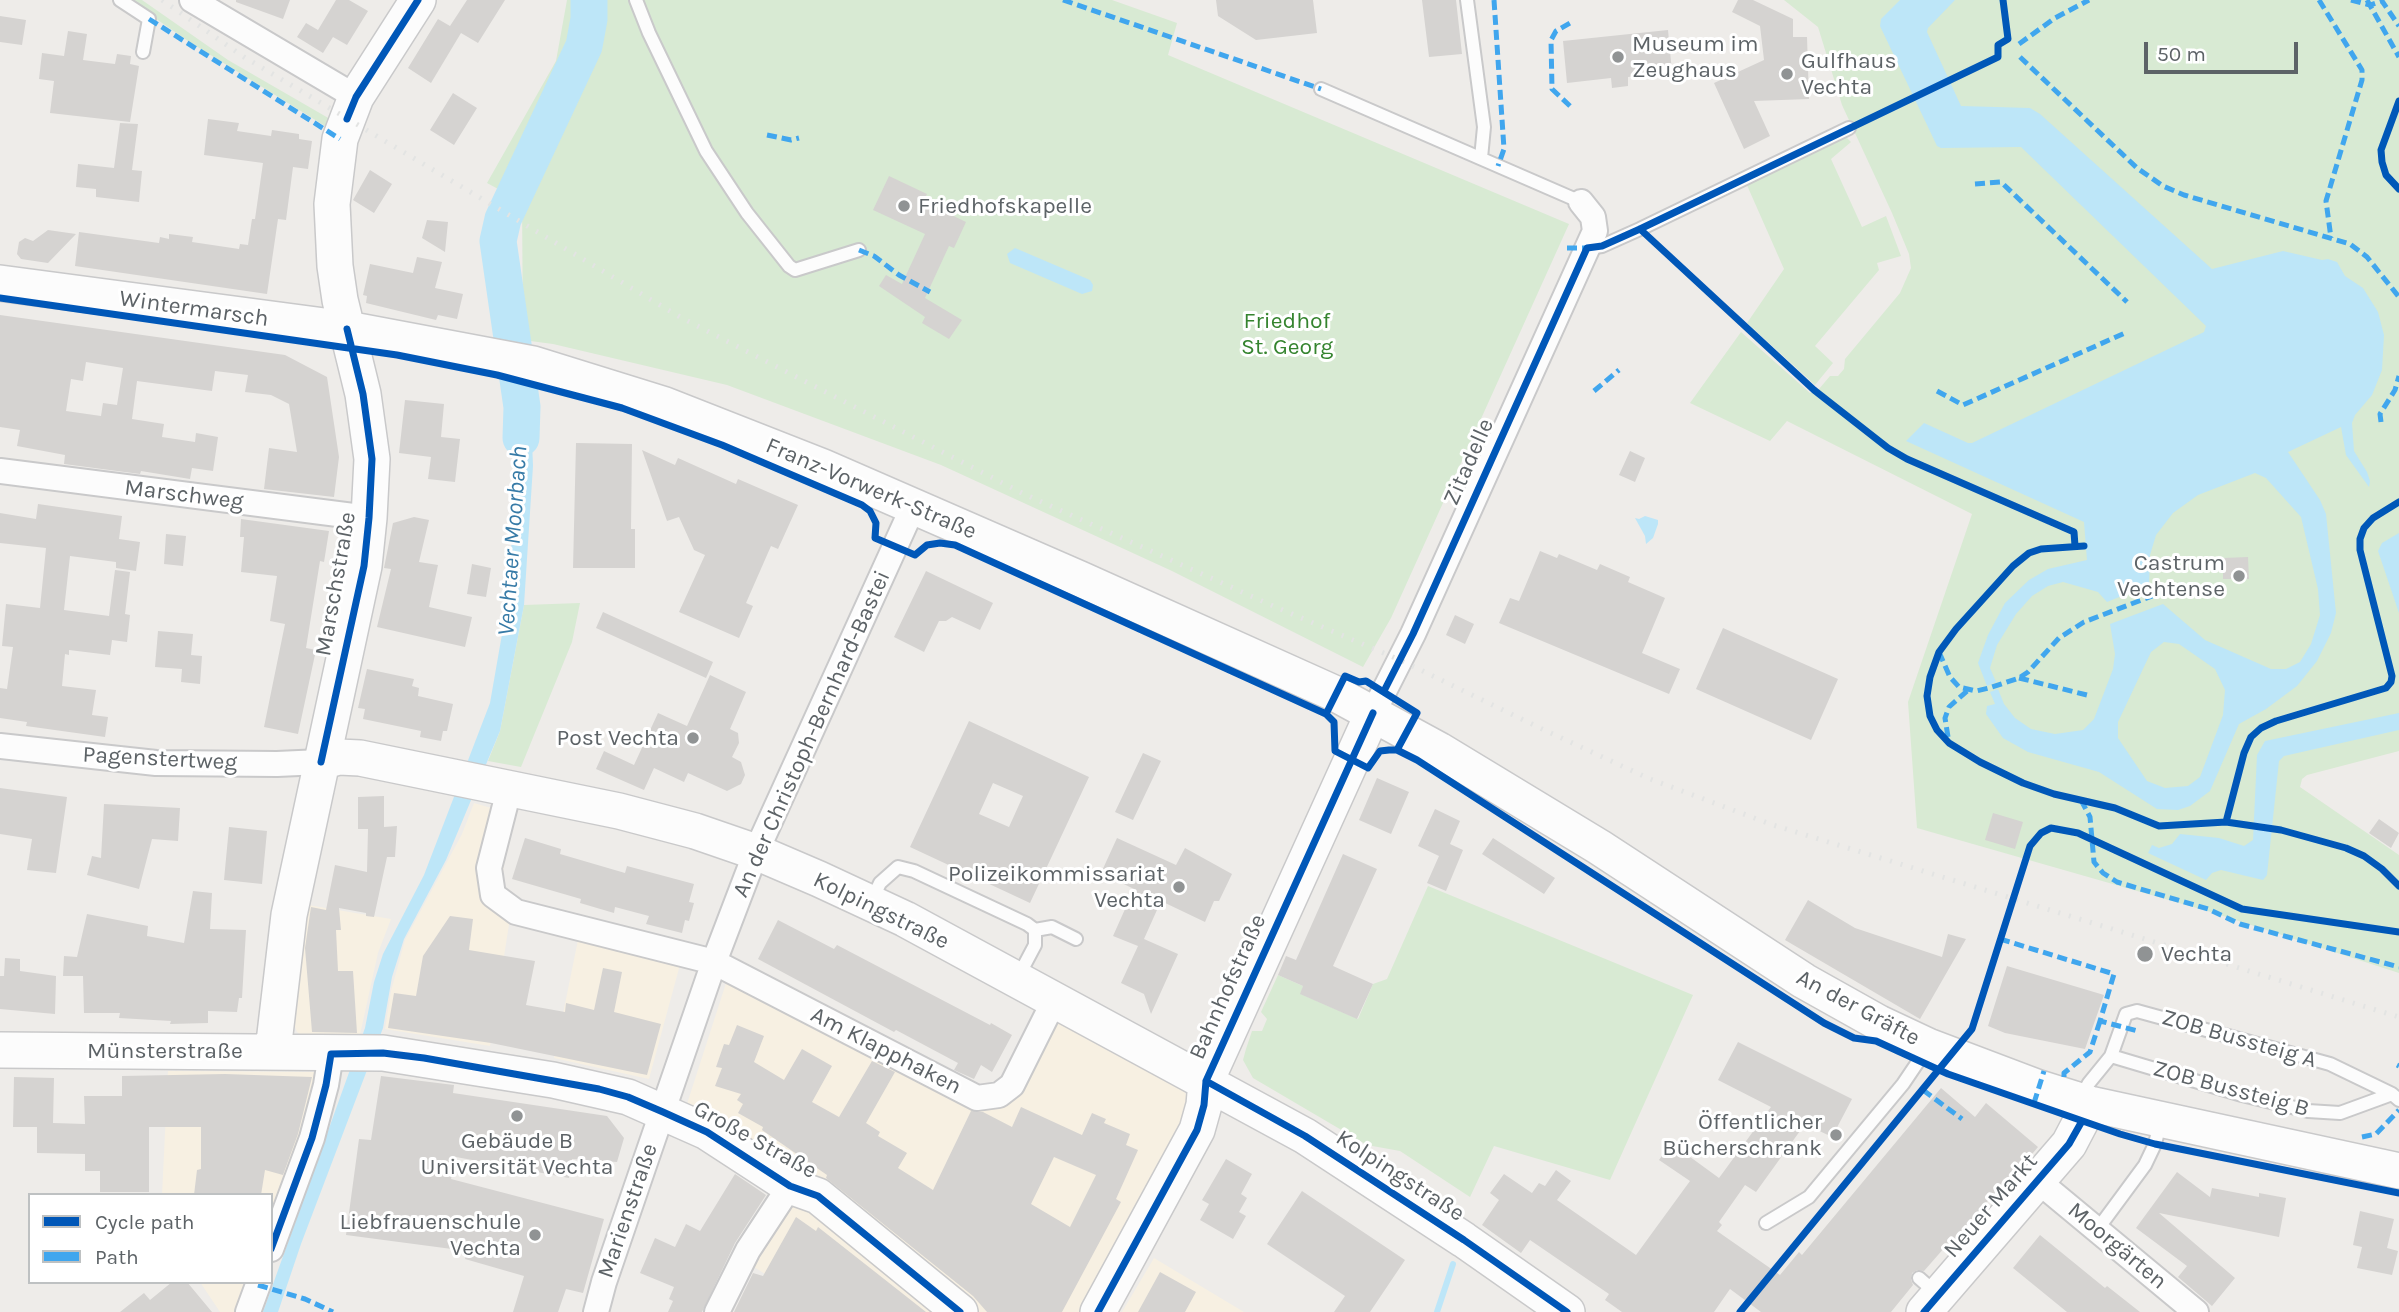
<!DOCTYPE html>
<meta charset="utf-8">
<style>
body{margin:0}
#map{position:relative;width:2399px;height:1312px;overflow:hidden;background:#eeece9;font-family:Karla,sans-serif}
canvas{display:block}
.legend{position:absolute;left:28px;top:1193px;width:245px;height:91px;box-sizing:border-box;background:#fff;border:2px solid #bec1c2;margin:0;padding:9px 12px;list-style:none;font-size:21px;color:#5d6367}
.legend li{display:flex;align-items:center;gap:14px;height:35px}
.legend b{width:35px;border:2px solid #bec1c2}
.scale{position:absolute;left:2144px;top:42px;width:154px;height:32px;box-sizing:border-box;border:4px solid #5d6367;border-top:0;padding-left:9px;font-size:21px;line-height:24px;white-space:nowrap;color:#5d6367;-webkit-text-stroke:5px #fff;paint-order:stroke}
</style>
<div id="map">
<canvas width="2399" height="1312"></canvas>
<ul class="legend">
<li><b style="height:9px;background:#0057b8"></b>Cycle path</li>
<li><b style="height:9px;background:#40a6ee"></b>Path</li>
</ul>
<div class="scale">50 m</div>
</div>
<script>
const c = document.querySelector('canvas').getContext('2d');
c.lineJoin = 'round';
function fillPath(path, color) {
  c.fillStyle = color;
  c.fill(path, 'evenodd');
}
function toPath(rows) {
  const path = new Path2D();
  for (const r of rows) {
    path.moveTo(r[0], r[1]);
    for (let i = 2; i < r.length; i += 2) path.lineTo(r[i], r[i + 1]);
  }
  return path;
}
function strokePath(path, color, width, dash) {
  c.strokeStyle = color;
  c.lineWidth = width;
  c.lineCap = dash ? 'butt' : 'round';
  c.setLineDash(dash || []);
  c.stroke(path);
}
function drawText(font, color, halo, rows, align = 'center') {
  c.font = font + ' Karla,sans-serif';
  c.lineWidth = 6;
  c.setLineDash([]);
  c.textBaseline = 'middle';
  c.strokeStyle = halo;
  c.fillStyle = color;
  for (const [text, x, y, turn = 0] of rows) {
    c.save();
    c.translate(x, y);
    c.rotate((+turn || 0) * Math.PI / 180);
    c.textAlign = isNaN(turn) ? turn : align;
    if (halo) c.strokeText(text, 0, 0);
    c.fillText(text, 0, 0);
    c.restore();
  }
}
const commercial = toPath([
 [474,803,512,814,508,822,503,877,510,918,490,1046,385,1029,391,991,405,940,462,834],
 [308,905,391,919,378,953,359,1039,308,1040,297,1032,293,1022],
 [579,935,681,961,649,1079,554,1058],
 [728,977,976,1104,1008,1096,1055,1016,1182,1088,1189,1099,1186,1127,1084,1312,825,1312,754,1267,805,1182,685,1110],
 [168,1071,320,1072,271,1228,271,1195,162,1195],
 [1154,1258,1244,1312,1122,1312],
 [200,1282,250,1282,238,1312,220,1312]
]);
const green = toPath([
 [129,0,142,0,228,60,330,119,325,126,188,41],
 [567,0,1112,0,1177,23,1168,55,1569,224,1391,618,1363,667,1172,571,941,465,727,385,553,344,523,340,522,202,487,183,556,61],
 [1784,0,2399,0,2399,751,2307,775,2302,779,2300,787,2399,855,2399,973,2214,913,1917,828,1908,702,1972,514,1787,421,1770,441,1690,403,1741,332,1810,393,1819,389,1830,376,1838,376,1844,369,1845,359,1900,293,1911,268,1909,254,1892,213,1842,105,1818,27],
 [1845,136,1851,142,1831,159,1862,227,1886,216,1901,256,1877,263,1879,270,1815,346,1833,363,1815,385,1747,323,1784,269,1746,183],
 [580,603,572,642,521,767,488,761,500,731,524,605],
 [1428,886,1693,995,1610,1180,1494,1146,1470,1197,1400,1151,1367,1145,1253,1078,1243,1060,1246,1049,1252,1031,1262,1031,1267,1019,1261,1012,1278,975,1303,986,1301,994,1358,1019,1373,984,1387,979]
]);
const water = toPath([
 [1900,0,1955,0,1928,28,1927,32,1961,106,2030,108,2040,114,2212,269,2283,251,2322,260,2328,259,2337,262,2345,276,2363,288,2378,312,2384,335,2382,370,2372,395,2355,415,2352,423,2354,451,2367,472,2370,481,2369,487,2346,455,2341,427,2288,452,2320,500,2326,514,2336,613,2331,633,2317,661,2297,686,2266,709,2239,724,2210,791,2190,806,2178,810,2157,809,2099,772,2028,752,2003,738,1986,714,1987,706,1995,704,1990,692,1998,689,2004,704,2015,718,2031,729,2055,734,2083,730,2094,719,2113,669,2115,654,2110,624,2163,604,2205,640,2271,669,2286,669,2300,662,2311,644,2320,615,2318,589,2301,517,2266,478,2255,473,2198,495,2173,513,2156,535,2150,555,2149,585,2107,602,2098,592,2063,582,2048,586,2032,596,2016,614,1997,645,1990,668,1996,682,1987,686,1978,663,1988,635,2005,603,2029,580,2048,569,2087,560,2084,522,1906,441,1924,423,1968,443,1972,443,2204,332,2206,326,2021,147,1941,148,1937,146,1880,26,1881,19],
 [2164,642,2179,644,2215,669,2225,690,2223,715,2200,777,2188,786,2165,788,2147,781,2118,738,2118,722,2151,652],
 [1015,248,1090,280,1093,285,1092,291,1082,294,1010,263,1007,254],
 [513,387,530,391,533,466,524,605,500,731,446,860,404,939,392,977,383,1028,301,1244,278,1312,263,1312,365,1028,374,982,383,954,424,875,490,703,509,594,515,473],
 [1645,516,1658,520,1658,524,1653,538,1646,544,1645,536,1635,518,1639,519],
 [2399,533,2399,613,2378,551,2382,543],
 [2399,713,2399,730,2284,756,2279,761,2267,875,2263,880,2221,870,2212,873,2206,880,2148,853,2152,845,2159,848,2172,844,2180,834,2219,838,2244,846,2253,840,2257,755,2265,741]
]);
const stream = toPath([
 [1437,1312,1453,1264]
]);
const river = toPath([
 [521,438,522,407,498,241,503,219,584,46,589,19,589,0]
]);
const building = toPath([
 [236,0,290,0,283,19,236,2],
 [336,0,349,0,368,11,347,45,333,37,323,53,297,37,306,23,318,30],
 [467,0,505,0,478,43,461,33,431,83,408,68,438,19,450,26],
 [1216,0,1313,0,1317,33,1256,40,1218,16],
 [1422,0,1456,0,1462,54,1429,57],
 [1738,0,1753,0,1793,19,1793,37,1807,37,1809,99,1754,101,1770,136,1744,149,1714,83,1764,60,1760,26,1732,12],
 [0,16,26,20,22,45,0,42],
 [1668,30,1672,72,1628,77,1628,86,1612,88,1611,78,1567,83,1563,41],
 [68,31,87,34,83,60,115,64,117,54,131,56,130,64,139,66,130,122,50,113,54,81,39,79,42,53,64,56],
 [453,93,477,108,454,145,430,130],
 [208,119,239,123,237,131,271,136,272,130,299,134,299,139,312,141,308,169,293,167,286,220,278,219,267,294,75,266,79,232,159,243,160,237,169,239,169,234,193,237,192,242,239,249,240,244,248,245,252,219,255,219,263,163,204,155],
 [120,123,138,124,132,170,142,171,139,202,96,197,96,189,76,187,78,164,114,168],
 [370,170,392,184,374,213,353,200],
 [889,176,927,194,923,201,966,222,954,248,949,246,925,298,962,320,949,339,922,323,925,317,879,286,886,275,902,284,925,234,873,210],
 [427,220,448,222,445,252,422,238],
 [48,230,76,234,48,263,21,259,17,254,19,242,25,238,33,241],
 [417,257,442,262,435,288,463,294,457,319,438,315,436,320,366,303,367,296,363,295,370,264,413,273],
 [0,315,285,355,327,377,339,457,334,497,264,489,269,448,297,452,289,404,271,395,245,392,248,375,215,371,212,391,137,381,132,419,164,424,162,437,195,442,196,433,218,437,213,471,192,468,190,479,141,471,140,474,64,464,65,455,17,446,20,430,0,427],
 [86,362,123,368,117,405,103,403,101,416,66,411,71,379,83,381],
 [405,400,444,404,441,437,460,439,455,482,428,479,431,457,399,453],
 [576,443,632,444,631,529,635,529,635,568,573,568],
 [642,450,675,465,678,458,736,484,738,479,798,505,778,549,771,546,746,603,753,606,739,638,679,612,705,555,694,550,679,517,667,521],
 [1630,451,1645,458,1635,482,1619,475],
 [38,504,122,516,119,539,140,542,136,571,116,568,116,562,70,556,64,610,109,616,115,570,130,572,125,614,130,615,127,642,112,640,110,655,69,650,69,655,65,654,62,686,96,690,92,715,108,717,105,737,26,726,27,722,0,718,0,688,7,689,13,647,2,646,6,604,40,608,46,548,0,543,0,513,36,519],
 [414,517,429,520,419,562,438,565,429,607,472,617,465,647,377,627,391,569,384,568,393,523],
 [241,519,329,531,324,562,320,561,306,648,316,650,298,734,264,727,285,624,270,621,277,576,241,572,244,537,240,537],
 [166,534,186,536,183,566,164,564],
 [1540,551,1557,558,1559,554,1597,570,1600,564,1630,577,1628,582,1665,598,1642,653,1680,669,1669,694,1499,623,1510,598,1519,601],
 [2248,557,2249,579,2223,579,2223,558],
 [472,564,491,568,486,597,467,594],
 [926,571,993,603,980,630,952,617,946,621,939,621,924,652,894,637],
 [603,612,713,662,706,678,596,628],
 [1455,615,1474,624,1465,644,1446,635],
 [1723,628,1838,679,1811,740,1696,689],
 [158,631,193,634,191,655,202,656,200,684,181,682,182,669,155,667],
 [367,669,414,679,412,686,419,688,418,696,453,704,447,731,443,731,441,741,420,737,421,731,363,719,365,709,358,708],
 [710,675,746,692,730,729,738,733,739,743,732,757,741,762,745,775,741,784,727,791,688,773,684,782,654,768,644,790,596,769,604,751,634,765,658,713,687,726],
 [969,721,1089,777,1030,903,910,847],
 [993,783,1023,796,1009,827,979,814],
 [1143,753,1161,761,1133,820,1115,812],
 [1377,778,1409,792,1391,834,1359,820],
 [0,788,67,797,56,873,27,870,32,839,0,834],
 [384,796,384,827,397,826,395,857,387,857,374,917,366,916,366,913,339,908,341,930,336,930,338,971,353,971,357,1033,312,1032,305,948,311,907,326,910,335,865,367,872,368,829,358,829,358,797],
 [104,804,180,808,178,841,152,839,139,889,87,875,92,856,101,858],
 [1435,809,1460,821,1450,844,1463,850,1446,891,1427,883,1439,856,1418,846],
 [1993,813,2023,822,2015,849,1985,840],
 [2379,819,2399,833,2391,848,2369,833],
 [229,827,267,831,262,884,224,880],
 [525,838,561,849,560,854,625,873,627,866,694,884,689,902,694,903,689,921,685,920,682,933,646,924,649,916,615,907,614,913,580,903,581,899,512,879],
 [1117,838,1176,865,1185,848,1232,874,1219,901,1214,901,1205,922,1161,901,1144,939,1178,954,1151,1014,1144,994,1121,983,1138,946,1113,936,1134,889,1101,873],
 [1493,838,1555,878,1544,894,1482,854],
 [1343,854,1377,869,1333,966,1373,984,1357,1019,1300,994,1303,986,1278,975,1286,956,1296,960],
 [193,891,212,893,210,929,246,930,242,998,239,998,237,1012,208,1011,208,1023,170,1024,171,1021,119,1018,120,1013,84,1013,83,976,63,976,64,956,77,957,87,914,148,926,147,936,184,943],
 [1808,900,1855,928,1942,957,1948,934,1966,939,1920,1019,1785,940],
 [450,916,473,919,469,950,535,961,526,1005,565,1012,566,1003,594,1010,603,968,622,972,614,1012,661,1024,647,1075,491,1043,388,1028,394,993,416,996,423,956],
 [778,920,834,949,837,945,990,1025,991,1023,1012,1035,992,1072,981,1065,974,1079,954,1070,958,1063,896,1030,894,1032,758,959],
 [5,958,20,959,20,971,56,976,55,1014,0,1009,0,976,4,976],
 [2007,966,2104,995,2085,1049,2005,1033,1988,1026],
 [737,1025,764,1036,754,1062,784,1080,802,1049,832,1066,812,1102,839,1117,872,1061,895,1072,866,1123,880,1132,878,1136,907,1153,898,1168,933,1190,971,1111,983,1112,1012,1127,1021,1107,1082,1135,1092,1113,1106,1119,1104,1123,1130,1134,1126,1145,1138,1150,1116,1199,1121,1202,1062,1312,987,1312,973,1296,826,1178,827,1175,762,1130,763,1127,738,1113,743,1104,737,1100,741,1094,715,1086,722,1068,716,1067,724,1044,729,1045],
 [1054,1157,1096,1175,1070,1227,1031,1204],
 [1738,1042,1852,1099,1832,1137,1805,1124,1756,1192,1745,1185,1719,1222,1722,1225,1717,1231,1780,1275,1799,1252,1802,1255,1941,1088,1975,1117,1986,1103,2038,1147,1995,1198,1992,1196,1948,1249,1945,1247,1924,1271,1917,1270,1912,1273,1911,1280,1913,1285,1891,1312,1761,1312,1730,1289,1714,1312,1622,1312,1605,1300,1609,1294,1530,1240,1521,1253,1482,1225,1499,1200,1490,1193,1504,1174,1532,1193,1539,1183,1545,1186,1556,1170,1571,1181,1557,1200,1636,1255,1690,1181,1659,1160,1671,1143,1719,1178,1771,1107,1718,1080],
 [225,1074,312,1077,298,1134,283,1175,265,1170,261,1195,194,1195,197,1170,201,1169,201,1127,149,1127,149,1192,100,1192,100,1171,85,1171,85,1154,37,1153,37,1127,13,1127,14,1077,54,1078,53,1123,85,1124,84,1096,122,1096,122,1076],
 [381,1076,454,1085,453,1093,607,1116,624,1138,617,1162,572,1159,569,1178,456,1157,451,1179,604,1219,583,1293,566,1289,558,1312,513,1312,524,1276,465,1259,467,1251,346,1235,359,1139,371,1140],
 [1226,1159,1252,1174,1241,1194,1247,1198,1239,1212,1246,1216,1233,1239,1200,1220,1209,1204,1202,1200],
 [2177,1172,2210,1197,2212,1188,2259,1197,2259,1193,2286,1198,2279,1237,2159,1213,2235,1278,2212,1306,2178,1277,2187,1266,2136,1228],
 [735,1174,766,1195,735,1243,702,1312,668,1312,673,1301,669,1299,674,1287,640,1273,655,1238,675,1247,686,1224,700,1231],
 [1302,1191,1405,1260,1370,1312,1334,1312,1345,1296,1267,1244],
 [2360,1211,2394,1219,2387,1248,2398,1251,2392,1275,2357,1268,2362,1247,2353,1245],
 [796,1217,816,1231,818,1227,926,1312,734,1312,753,1273,763,1276],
 [2040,1235,2105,1288,2107,1286,2140,1312,2067,1312,2013,1268],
 [1160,1272,1196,1292,1185,1312,1138,1312],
 [172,1282,187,1282,212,1312,120,1312,144,1293,150,1300]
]);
const lane = toPath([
 [120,0,149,19,143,52],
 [636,0,649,33,706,151,747,213,789,266,795,270,859,250],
 [1467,0,1484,127,1481,158],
 [1321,89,1581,202],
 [1587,248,1602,246,1640,229,1849,128],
 [872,900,880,883,898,867,914,871,1027,924,1035,930,1035,945,1017,979],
 [1035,930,1052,927,1076,939],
 [2111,1056,2242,1095,2308,1111,2340,1113,2392,1094],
 [2081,1097,2089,1083,2111,1056,2126,1014,2137,1011,2330,1064,2392,1094,2399,1100],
 [1766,1223,1809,1197,1903,1084,1928,1047],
 [2097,1230,2145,1165,2155,1144,2160,1123],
 [1919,1278,1936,1293]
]);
const street = toPath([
 [192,0,356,97],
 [0,471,369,518],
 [1373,713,1413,634,1595,231,1593,217,1581,202],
 [0,746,156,763,277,764,321,762],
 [509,790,489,868,493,895,516,912,714,962,977,1098,999,1095,1012,1085,1054,1001],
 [2038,1181,2196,1312],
 [271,1249,312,1138,326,1085,331,1054],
 [248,1312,259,1282],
 [596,1312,604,1282,642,1171,714,962,756,852,913,507],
 [717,1312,748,1250,790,1186]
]);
const secondary = toPath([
 [0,283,347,329,533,364,665,405,823,467,1080,579,1336,694,1439,750,1599,847,1804,981,1879,1023,1928,1046,2039,1088,2090,1104,2399,1171],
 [321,762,339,757,360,758,619,811,695,831,756,852,819,879,905,919,1305,1136,1464,1240,1567,1312],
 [0,1050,383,1053,553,1080,628,1097,707,1132,790,1186,818,1196,960,1312],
 [273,1051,289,915,364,566,369,518,372,459,363,394,340,300,335,266,332,204,340,139,356,97,418,0],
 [1098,1312,1197,1130,1204,1105,1206,1081,1373,713],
 [1924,1312,2069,1144,2090,1104]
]);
const rail = toPath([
 [162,0,244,57,680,317,1024,494,1271,605,1400,660,1540,728,1650,779,1773,825,2399,1017]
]);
const quiet = toPath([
 [1063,0,1321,89],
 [1494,0,1504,149,1498,166],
 [2319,0,2362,70,2362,80,2326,201,2331,238],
 [2351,0,2370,5,2382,1,2399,26],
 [2367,0,2399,57],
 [149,19,340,139],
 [2019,44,2055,18,2089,0],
 [2020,57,2137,168,2163,186,2184,195,2350,244,2367,257,2399,297],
 [1570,106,1552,89,1551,40,1556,31,1570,23],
 [767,135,791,140,799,138],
 [1975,184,2001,182,2127,302],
 [1567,248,1587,248],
 [859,250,874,256,899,275,930,292],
 [1594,391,1619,370],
 [1937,391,1963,405,2125,333],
 [2381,422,2380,414,2395,390,2399,376],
 [1939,652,1950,677,1959,687,1976,691,1989,688,2019,678,2028,672,2059,638,2084,622,2186,583],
 [2019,678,2091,696],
 [1948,737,1945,718,1949,707,1967,691],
 [2081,800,2090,817,2094,862,2103,873,2117,882,2208,909,2240,924,2399,967],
 [2000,939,2114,974,2100,1021,2138,1031],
 [2397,1065,2399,1066],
 [2064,1077,2064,1073,2090,1052,2100,1021],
 [1923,1090,1962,1119],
 [2034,1103,2044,1071],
 [2362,1137,2376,1134,2399,1110],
 [258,1285,305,1299,333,1312]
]);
const cycleway = toPath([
 [2399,101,2381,150,2382,162,2386,175,2399,189],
 [347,119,356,97,418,0],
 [1640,229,1814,390,1888,448,1907,459,2074,532,2075,546],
 [0,298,397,355,497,375,622,408,722,445,862,505,870,511,876,523,875,538,915,555,927,545,940,543,955,545,1326,714],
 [2399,502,2373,518,2364,528,2360,539,2360,550,2392,676,2391,682,2386,688,2276,721,2261,728,2251,737,2244,753,2226,822,2281,830,2346,848,2364,856,2382,869,2399,886],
 [2084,546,2041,549,2029,553,2013,566,1956,629,1939,652,1930,677,1927,696,1930,716,1937,730,1949,743,1980,762,2023,783,2054,794,2115,808,2159,826,2226,822],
 [1384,691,1413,634,1587,248,1602,246,1640,229,1998,57,1998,45,2008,39,2003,0],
 [1397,750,1417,713,1366,681,1359,682,1345,676,1326,714,1334,722,1335,751,1368,768,1380,751,1389,750,1397,750,1417,760,1824,1023,1854,1038,1876,1041,1948,1074,2120,1134,2155,1144,2399,1193],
 [321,762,364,566,369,518,372,459,363,394,347,329],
 [1206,1081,1305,1136,1464,1240,1567,1312],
 [271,1249,312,1138,326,1085,331,1054,383,1053,424,1058,599,1089,628,1097,663,1112,707,1132,790,1186,818,1196,960,1312],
 [1098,1312,1197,1130,1204,1105,1206,1081,1373,713],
 [1740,1312,1972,1029,2030,846,2041,833,2051,828,2078,833,2242,909,2399,932],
 [1924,1312,2069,1144,2082,1121]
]);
const markers = [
 [1618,57,7,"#909394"],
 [1787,74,7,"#909394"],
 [904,206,7,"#909394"],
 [2239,576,7,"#909394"],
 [693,738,7,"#909394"],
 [1179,887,7,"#909394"],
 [2145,954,9,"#909394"],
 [517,1116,7,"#909394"],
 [1836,1135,7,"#909394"],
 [535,1235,7,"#909394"]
];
const poiNames = [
 ["Museum im",1632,44,"left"],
 ["Zeughaus",1632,70,"left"],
 ["Gulfhaus",1801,61,"left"],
 ["Vechta",1801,87,"left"],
 ["Friedhofskapelle",918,206,"left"],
 ["Castrum",2225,563],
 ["Vechtense",2225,589],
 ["Post Vechta",679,738],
 ["Polizeikommissariat",1165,874],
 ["Vechta",1165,900],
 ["Vechta",2161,954,"left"],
 ["Öffentlicher",1822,1122],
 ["Bücherschrank",1822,1148],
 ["Gebäude B",517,1141,"center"],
 ["Universität Vechta",517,1167,"center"],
 ["Liebfrauenschule",521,1222],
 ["Vechta",521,1248]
];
const streetNames = [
 ["Wintermarsch",194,309,8],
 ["Zitadelle",1469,462,-66],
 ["Franz-Vorwerk-Straße",871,489,23],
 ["Marschweg",184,495,7],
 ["Marschstraße",336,584,-80],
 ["An der Christoph-Bernhard-Bastei",812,734,-66],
 ["Pagenstertweg",160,759,3],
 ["Kolpingstraße",881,911,26],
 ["Bahnhofstraße",1228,987,-66],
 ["An der Gräfte",1858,1008,28],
 ["ZOB Bussteig A",2239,1039,16],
 ["Münsterstraße",165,1051],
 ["Am Klapphaken",886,1051,27],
 ["ZOB Bussteig B",2231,1089,15],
 ["Große Straße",755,1140,29],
 ["Kolpingstraße",1400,1176,33],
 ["Neuer Markt",1991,1206,-49],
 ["Marienstraße",628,1211,-71],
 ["Moorgärten",2117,1246,40]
];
const parkNames = [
 ["Friedhof",1287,321],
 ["St. Georg",1287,347]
];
const waterNames = [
 ["Vechtaer Moorbach",513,541,-86]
];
fillPath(commercial, '#f7f0e2');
fillPath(green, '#d8ead3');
fillPath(water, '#bde6f8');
strokePath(stream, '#bde6f8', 6);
strokePath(river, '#bde6f8', 37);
fillPath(building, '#d5d3d1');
strokePath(lane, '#c9c9ca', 16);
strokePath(street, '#c9c9ca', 28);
strokePath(secondary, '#c9c9ca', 38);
strokePath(lane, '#fcfcfc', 12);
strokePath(street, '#fcfcfc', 24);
strokePath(secondary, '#fcfcfc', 35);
strokePath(rail, '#e3e4e3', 5, [2, 9]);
strokePath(quiet, '#40a6ee', 5, [10, 5]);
strokePath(cycleway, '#0057b8', 7);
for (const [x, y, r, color] of markers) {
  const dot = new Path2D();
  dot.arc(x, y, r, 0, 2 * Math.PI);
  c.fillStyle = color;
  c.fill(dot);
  strokePath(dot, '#fff', 2.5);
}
drawText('23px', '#5d6367', '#fff', poiNames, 'right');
drawText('23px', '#5d6367', '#fff', streetNames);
drawText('23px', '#35842f', '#fff', parkNames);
drawText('italic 24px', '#377ba7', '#fff', waterNames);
</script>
